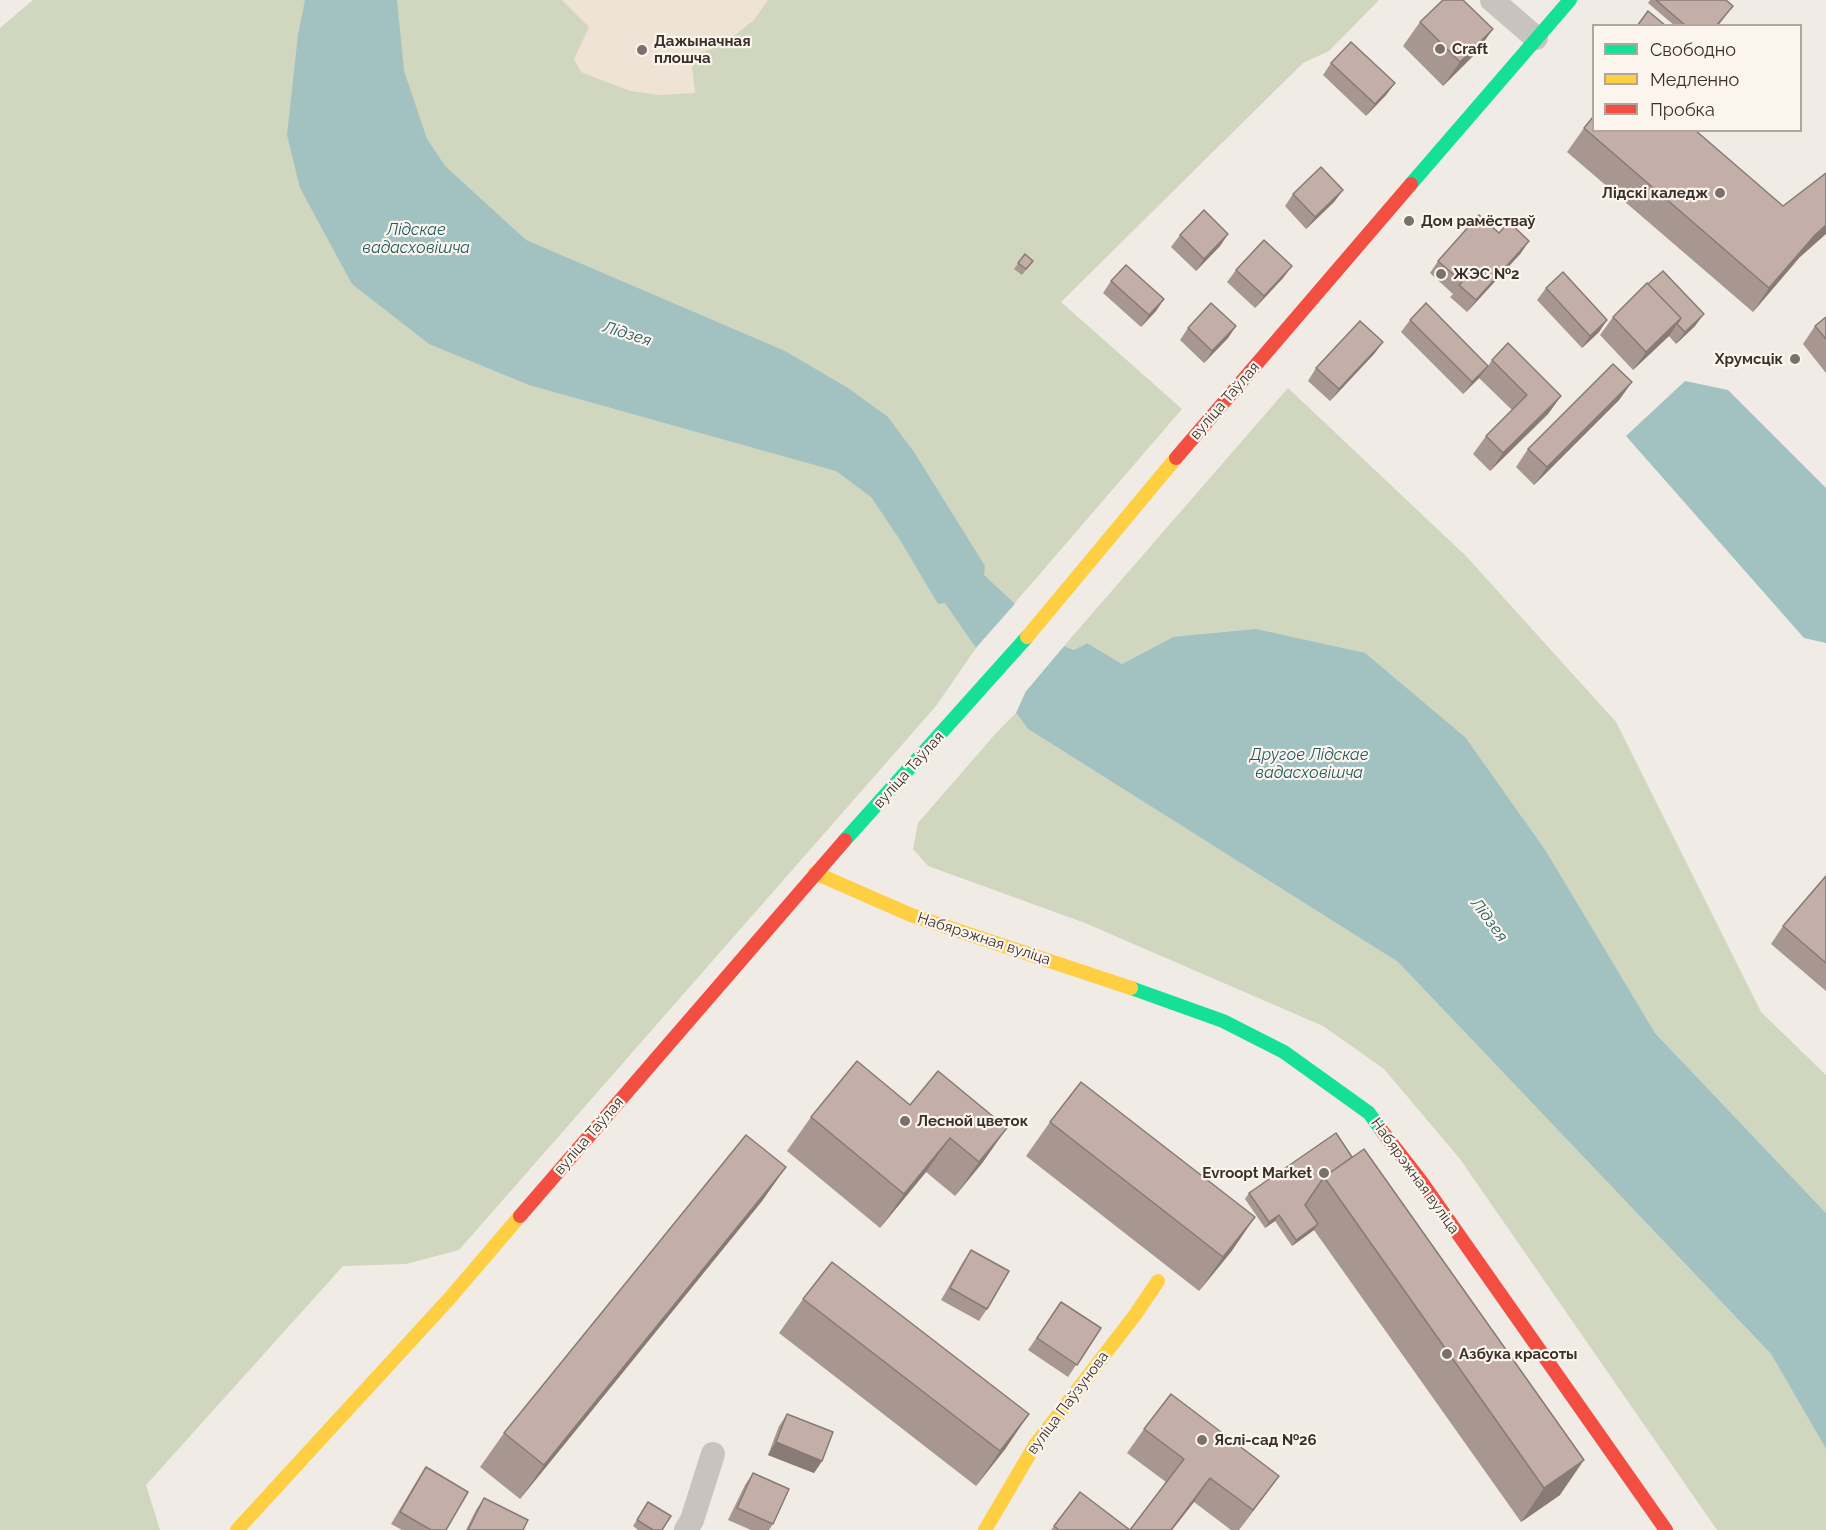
<!DOCTYPE html>
<meta charset="utf-8">
<style>
body{margin:0}
#map{position:relative;width:1826px;height:1530px;overflow:hidden;background:#f0ebe5;font-family:Raleway,sans-serif}
canvas{display:block}
.legend{position:absolute;left:1592px;top:24px;width:210px;height:108px;box-sizing:border-box;background:#fbf5ee;border:2px solid #aea6a0;margin:0;padding:8px 10px;list-style:none;font-size:18px;color:#3b302b}
.legend li{display:flex;align-items:center;gap:12px;height:30px}
.legend b{width:30px;border:2px solid #aea6a0}
</style>
<div id="map">
<canvas width="1826" height="1530"></canvas>
<ul class="legend">
<li><b style="height:8px;background:#16e098"></b>Свободно</li>
<li><b style="height:8px;background:#ffcf43"></b>Медленно</li>
<li><b style="height:8px;background:#f24e42"></b>Пробка</li>
</ul>
</div>
<script>
const c = document.querySelector('canvas').getContext('2d');
c.lineJoin = 'round';
function fillPath(path, color) {
  c.fillStyle = color;
  c.fill(path, 'evenodd');
}
function toPath(rows) {
  const path = new Path2D();
  for (const r of rows) {
    path.moveTo(r[0], r[1]);
    for (let i = 2; i < r.length; i += 2) path.lineTo(r[i], r[i + 1]);
  }
  return path;
}
function strokePath(path, color, width, dash) {
  c.strokeStyle = color;
  c.lineWidth = width;
  c.lineCap = dash ? 'butt' : 'round';
  c.setLineDash(dash || []);
  c.stroke(path);
}
function drawText(font, color, halo, rows, align = 'center') {
  c.font = font + ' Raleway,sans-serif';
  c.lineWidth = 4.5;
  c.setLineDash([]);
  c.textBaseline = 'middle';
  c.strokeStyle = halo;
  c.fillStyle = color;
  for (const [text, x, y, turn = 0] of rows) {
    c.save();
    c.translate(x, y);
    c.rotate((+turn || 0) * Math.PI / 180);
    c.textAlign = isNaN(turn) ? turn : align;
    if (halo) c.strokeText(text, 0, 0);
    c.fillText(text, 0, 0);
    c.restore();
  }
}
const green = toPath([
 [33,0,1379,0,1329,51,1303,63,1061,302,1182,409,976,648,936,706,459,1250,406,1264,343,1266,146,1485,160,1530,0,1530,0,28],
 [1288,388,1466,556,1616,722,1761,1012,1826,1075,1826,1213,1655,1033,1546,851,1466,738,1173,637,1122,664,1087,643,1074,650,1064,646],
 [1016,713,1028,729,1398,962,1771,1354,1826,1449,1826,1530,1717,1530,1460,1159,1384,1069,1323,1026,1085,923,928,866,913,849,918,823,997,732]
]);
const plaza = toPath([
 [562,0,768,0,754,20,722,45,691,56,695,93,659,95,630,91,581,72,574,59,589,27]
]);
const water = toPath([
 [305,0,397,0,404,71,427,139,445,166,526,240,785,351,848,388,888,417,914,452,985,566,984,575,1015,604,976,648,945,603,938,604,900,540,871,497,836,471,529,385,429,344,352,284,300,188,287,135,298,35],
 [1685,381,1728,390,1826,488,1826,643,1804,638,1626,436],
 [1256,629,1365,653,1466,738,1546,851,1655,1033,1826,1213,1826,1449,1771,1354,1398,962,1028,729,1016,713,1026,691,1064,646,1074,650,1087,643,1122,664,1173,637]
]);
const pier = toPath([
 [1015,604,1018,605,979,650,976,648],
 [1062,644,1064,646,1026,691,1024,689]
]);
const street = toPath([
 [1492,0,1536,38],
 [686,1530,692,1520,713,1454]
]);
const fast = toPath([
 [1411,184,1570,0],
 [845,840,1027,637],
 [1131,988,1223,1021,1284,1052,1369,1113,1382,1131]
]);
const slow = toPath([
 [1027,637,1176,458],
 [815,873,911,915,1131,988],
 [237,1530,449,1299,520,1216],
 [985,1530,1035,1445,1135,1315,1158,1281]
]);
const jam = toPath([
 [1176,458,1411,184],
 [1382,1131,1421,1181,1666,1530],
 [520,1216,845,840]
]);
const wall = toPath([
 [1650,0,1726,0,1733,6,1718,26,1675,26,1648,3],
 [1420,22,1476,53,1443,86,1403,46],
 [1331,63,1395,83,1386,95,1366,116,1323,75],
 [1584,128,1799,258,1753,312,1567,152],
 [1343,190,1334,202,1306,229,1285,206,1293,194],
 [1228,234,1220,246,1196,271,1171,247,1180,235],
 [1521,253,1467,312,1450,297,1453,294,1430,273,1438,261],
 [1025,254,1033,261,1022,275,1014,269],
 [1292,266,1283,278,1255,308,1227,282,1236,270],
 [1111,281,1164,299,1156,311,1141,327,1103,293],
 [1546,288,1607,320,1599,332,1582,348,1537,300],
 [1613,317,1695,326,1676,344,1669,336,1633,370,1600,335],
 [1826,317,1826,373,1803,344,1815,326],
 [1410,320,1488,366,1492,360,1561,396,1548,414,1490,471,1473,454,1486,436,1512,410,1479,378,1463,394,1401,332],
 [1236,326,1228,338,1204,363,1180,340,1188,328],
 [1383,342,1374,354,1330,401,1308,381,1316,368],
 [1632,382,1619,400,1534,485,1516,467,1528,449],
 [1826,876,1826,991,1771,944,1783,926],
 [910,1105,983,1162,955,1196,926,1172,880,1228,787,1151,811,1117],
 [1050,1122,1255,1217,1231,1252,1199,1291,1026,1156],
 [1336,1133,1560,1495,1521,1522,1314,1230,1292,1246,1275,1221,1265,1228,1245,1199,1249,1193],
 [786,1167,762,1201,520,1499,480,1467,504,1433],
 [971,1250,987,1309,979,1321,941,1300,963,1262],
 [803,1299,1006,1448,976,1486,779,1333],
 [1061,1302,1101,1328,1068,1377,1028,1350],
 [787,1414,822,1461,814,1473,768,1455,779,1426],
 [1144,1429,1279,1476,1239,1530,1231,1530,1194,1502,1172,1530,1051,1530,1080,1492,1130,1530,1166,1482,1127,1453],
 [426,1467,446,1530,402,1530,391,1524,418,1479],
 [753,1473,773,1524,769,1530,751,1530,728,1520,745,1485],
 [484,1498,523,1530,466,1530,476,1510],
 [648,1502,662,1530,638,1530,633,1526]
]);
const shadedWall = toPath([
 [1493,29,1476,53,1443,86,1460,62],
 [1395,83,1386,95,1366,116,1375,104],
 [1343,190,1334,202,1306,229,1315,217],
 [1826,225,1826,234,1799,258,1753,312,1769,288,1815,235],
 [1228,234,1220,246,1196,271,1204,259],
 [1529,241,1521,253,1467,312,1476,300],
 [1292,266,1283,278,1255,308,1264,296],
 [1164,299,1156,311,1141,327,1149,315],
 [1704,314,1695,326,1676,344,1685,332],
 [1681,318,1669,336,1633,370,1646,352],
 [1607,320,1599,332,1582,348,1590,336],
 [1236,326,1228,338,1204,363,1212,351],
 [1383,342,1374,354,1330,401,1339,389],
 [1488,366,1479,378,1463,394,1472,382],
 [1632,382,1619,400,1534,485,1547,467],
 [1561,396,1548,414,1490,471,1503,453],
 [1007,1128,983,1162,955,1196,979,1162],
 [950,1138,926,1172,880,1228,904,1194],
 [786,1167,762,1201,520,1499,544,1465],
 [1279,1215,1275,1221,1265,1228,1269,1222],
 [1255,1217,1231,1252,1199,1291,1223,1257],
 [1318,1224,1314,1230,1292,1246,1296,1240],
 [1029,1414,1006,1448,976,1486,1000,1451],
 [776,1442,822,1461,814,1473,768,1455],
 [1584,1460,1560,1495,1521,1522,1544,1488],
 [1279,1476,1262,1499,1239,1530,1253,1510],
 [1210,1478,1194,1502,1172,1530,1171,1530]
]);
const building = toPath([
 [1443,0,1463,0,1493,29,1460,62,1420,22,1443,0],
 [1656,0,1726,0,1733,6,1716,26,1686,26,1656,0],
 [1648,11,1666,26,1637,26,1648,11],
 [1351,42,1395,83,1375,104,1331,63,1351,42],
 [1593,117,1593,130,1695,130,1783,206,1826,173,1826,225,1815,235,1769,288,1584,128,1593,117],
 [1321,167,1343,190,1315,217,1293,194,1321,167],
 [1204,210,1228,234,1204,259,1180,235,1204,210],
 [1479,215,1499,233,1509,222,1529,241,1476,300,1459,285,1462,282,1438,261,1479,215],
 [1264,240,1292,266,1264,296,1236,270,1264,240],
 [1025,254,1033,261,1026,269,1018,263,1025,254],
 [1126,265,1164,299,1149,315,1111,281,1126,265],
 [1663,271,1704,314,1685,332,1677,324,1681,318,1648,284,1663,271],
 [1563,272,1607,320,1590,336,1546,288,1563,272],
 [1647,283,1681,318,1646,352,1613,317,1647,283],
 [1211,303,1236,326,1212,351,1188,328,1211,303],
 [1426,303,1488,366,1472,382,1410,320,1426,303],
 [1826,317,1826,339,1815,326,1826,317],
 [1360,321,1383,342,1339,389,1316,368,1360,321],
 [1508,343,1561,396,1503,453,1486,436,1527,395,1492,360,1508,343],
 [1613,364,1632,382,1547,467,1528,449,1613,364],
 [1826,876,1826,963,1783,926,1826,876],
 [857,1061,910,1105,938,1071,1007,1128,979,1162,950,1138,904,1194,811,1117,857,1061],
 [1081,1082,1255,1217,1223,1257,1050,1122,1081,1082],
 [1336,1133,1352,1157,1324,1177,1305,1205,1318,1224,1296,1240,1279,1215,1269,1222,1249,1193,1336,1133],
 [746,1135,786,1167,544,1465,504,1433,746,1135],
 [1364,1149,1584,1460,1544,1488,1324,1177,1364,1149],
 [971,1250,1009,1271,987,1309,950,1288,971,1250],
 [832,1262,1029,1414,1000,1451,803,1299,832,1262],
 [1061,1302,1101,1328,1077,1365,1037,1338,1061,1302],
 [1171,1394,1279,1476,1253,1510,1210,1478,1171,1530,1059,1530,1054,1526,1080,1492,1130,1530,1184,1459,1144,1429,1171,1394],
 [787,1414,833,1432,822,1461,776,1442,787,1414],
 [426,1467,468,1492,446,1530,431,1530,400,1512,426,1467],
 [753,1473,789,1489,773,1524,737,1508,753,1473],
 [484,1498,528,1520,523,1530,468,1530,484,1498],
 [648,1502,671,1516,662,1530,653,1530,637,1520,648,1502]
]);
const markers = [
 [1440,49,6,"#7a716c"],
 [642,50,6,"#7a716c"],
 [1720,193,6,"#7a716c"],
 [1409,221,6,"#7a716c"],
 [1441,274,6,"#7a716c"],
 [1795,359,6,"#7a716c"],
 [905,1121,6,"#7a716c"],
 [1324,1173,6,"#7a716c"],
 [1447,1354,6,"#7a716c"],
 [1202,1440,6,"#7a716c"]
];
const poiNames = [
 ["Дажыначная",654,41],
 ["плошча",654,58],
 ["Craft",1452,49],
 ["Лідскі каледж",1708,193,"right"],
 ["Дом рамёстваў",1421,221],
 ["ЖЭС №2",1453,274],
 ["Хрумсцік",1783,359,"right"],
 ["Лесной цветок",917,1121],
 ["Evroopt Market",1312,1173,"right"],
 ["Азбука красоты",1459,1354],
 ["Яслі-сад №26",1214,1440]
];
const streetNames = [
 ["вуліца Таўлая",1225,401,-49],
 ["вуліца Таўлая",909,770,-48],
 ["Набярэжная вуліца",984,939,18],
 ["вуліца Таўлая",589,1136,-49],
 ["Набярэжная вуліца",1415,1176,54],
 ["вуліца Паўзунова",1068,1403,-53]
];
const waterNames = [
 ["Лідскае",416,230],
 ["вадасховішча",416,248],
 ["Лідзея",627,334,17],
 ["Другое Лідскае",1309,755],
 ["вадасховішча",1309,773],
 ["Лідзея",1489,920,53]
];
fillPath(green, '#d1d6bf');
fillPath(plaza, '#eee3d5');
fillPath(water, '#a1c2c1');
fillPath(pier, '#f0ebe5');
strokePath(street, '#c9c3be', 24);
strokePath(fast, '#16e098', 14);
strokePath(slow, '#ffcf43', 14);
strokePath(jam, '#f24e42', 14);
fillPath(wall, '#a89690');
fillPath(shadedWall, '#887a75');
fillPath(building, '#c3afa7');
strokePath(building, '#887a75', 1.5);
for (const [x, y, r, color] of markers) {
  const dot = new Path2D();
  dot.arc(x, y, r, 0, 2 * Math.PI);
  c.fillStyle = color;
  c.fill(dot);
  strokePath(dot, '#fbf5ee', 2);
}
drawText('bold 15px', '#3b302b', '#fbf5ee', poiNames, 'left');
drawText('15px', '#3b302b', '#fbf5ee', streetNames);
drawText('italic 16px', '#1f5a5e', '#fbf5ee', waterNames);
</script>
